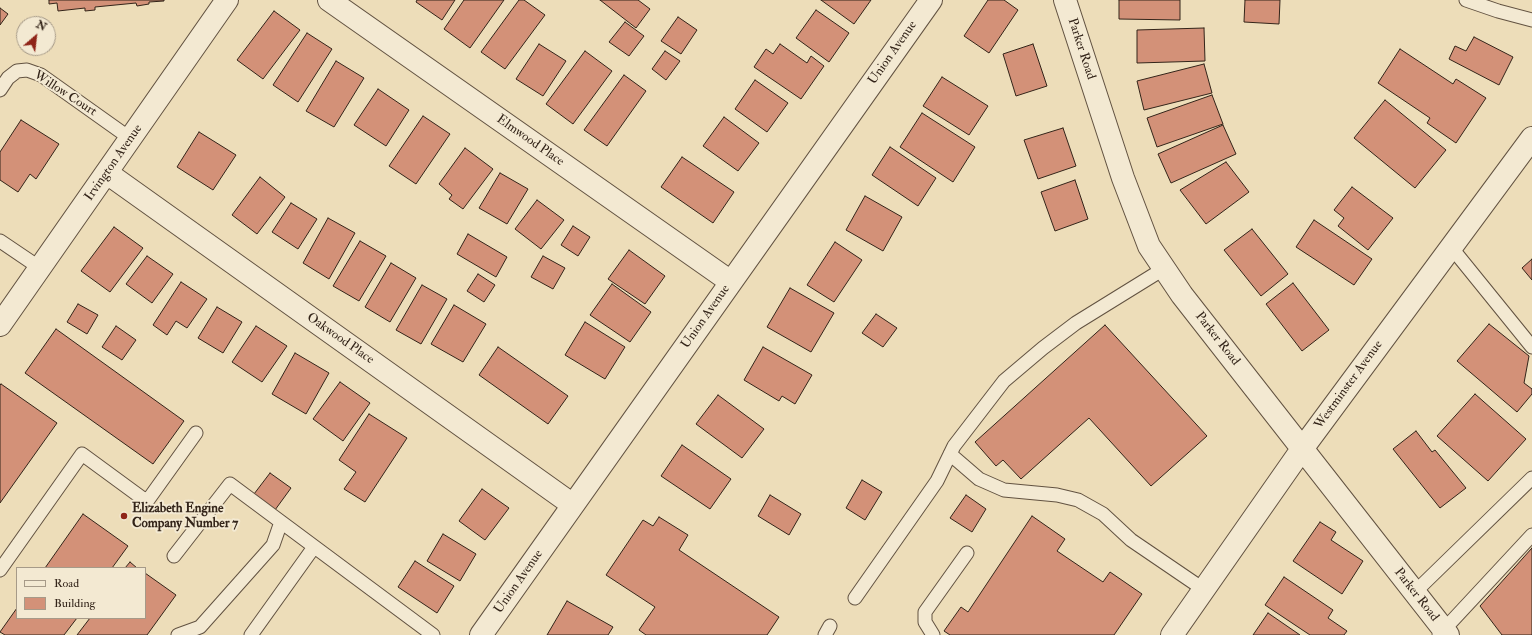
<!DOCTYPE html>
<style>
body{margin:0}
#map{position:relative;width:1532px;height:635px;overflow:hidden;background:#edddb9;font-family:"IM FELL Double Pica",serif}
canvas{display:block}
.legend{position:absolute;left:16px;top:567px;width:130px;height:52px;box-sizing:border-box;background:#f3e9d2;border:1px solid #a69a88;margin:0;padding:5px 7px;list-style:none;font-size:12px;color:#332419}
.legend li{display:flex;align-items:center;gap:8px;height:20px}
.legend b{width:20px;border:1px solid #a69a88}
.north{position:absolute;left:16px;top:16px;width:40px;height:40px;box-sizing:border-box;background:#f3e9d2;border:1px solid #a69a88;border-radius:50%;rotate:28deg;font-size:11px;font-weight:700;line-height:16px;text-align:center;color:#332419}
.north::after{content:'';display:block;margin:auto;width:14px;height:18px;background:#8f2418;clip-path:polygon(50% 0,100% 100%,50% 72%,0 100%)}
</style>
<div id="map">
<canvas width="1532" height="635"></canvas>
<ul class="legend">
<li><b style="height:5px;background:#f3e9d2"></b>Road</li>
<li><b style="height:11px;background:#d39178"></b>Building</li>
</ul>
<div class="north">N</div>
</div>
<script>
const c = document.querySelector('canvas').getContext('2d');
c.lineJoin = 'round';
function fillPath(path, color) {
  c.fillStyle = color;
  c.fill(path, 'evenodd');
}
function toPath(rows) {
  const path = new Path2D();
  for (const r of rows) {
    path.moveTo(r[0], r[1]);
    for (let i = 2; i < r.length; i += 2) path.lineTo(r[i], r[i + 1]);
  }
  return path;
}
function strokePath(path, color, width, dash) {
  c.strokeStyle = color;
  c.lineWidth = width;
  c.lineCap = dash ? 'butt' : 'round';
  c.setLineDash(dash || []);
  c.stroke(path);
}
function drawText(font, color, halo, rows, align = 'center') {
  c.font = font + ' "IM FELL Double Pica",serif';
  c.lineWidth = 4;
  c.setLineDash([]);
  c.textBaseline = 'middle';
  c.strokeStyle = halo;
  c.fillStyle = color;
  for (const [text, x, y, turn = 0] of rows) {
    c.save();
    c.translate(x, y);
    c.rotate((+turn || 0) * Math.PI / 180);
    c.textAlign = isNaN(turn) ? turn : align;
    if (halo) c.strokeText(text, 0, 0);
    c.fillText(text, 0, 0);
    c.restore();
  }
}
const building = toPath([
 [49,0,164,0,164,1,149,2,149,4,137,6,136,3,95,7,95,10,85,11,85,8,58,11,57,3,49,4,49,0],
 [417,0,455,0,442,20,416,2,417,0],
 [464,0,504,0,470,48,444,29,464,0],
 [519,0,524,0,545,15,505,69,481,52,519,0],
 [600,0,638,0,650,9,636,28,600,0],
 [821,0,871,0,854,24,821,0],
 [988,0,1004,0,1018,10,989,53,964,36,988,0],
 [1119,0,1180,0,1180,20,1119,19,1119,0],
 [1245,0,1280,0,1279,24,1244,22,1245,0],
 [0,8,8,14,0,25,0,8],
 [816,10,849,33,829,62,796,38,816,10],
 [274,11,300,30,263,79,237,60,274,11],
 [678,17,697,30,681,54,661,41,678,17],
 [625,22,644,36,629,56,609,42,625,22],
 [1204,28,1205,61,1137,63,1137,30,1204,28],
 [307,33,332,49,298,102,273,85,307,33],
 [1474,37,1513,57,1499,85,1449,59,1455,46,1466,51,1474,37],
 [539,44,566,61,543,96,516,79,539,44],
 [780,44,807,63,811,56,824,66,801,99,754,67,766,49,773,54,780,44],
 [1033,44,1047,86,1016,96,1003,54,1033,44],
 [1400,49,1453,84,1456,79,1486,98,1456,143,1427,123,1430,118,1378,83,1400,49],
 [585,51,612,71,573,124,546,104,585,51],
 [665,51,680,61,666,80,652,69,665,51],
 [336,61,364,78,334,127,306,111,336,61],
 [1204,64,1212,93,1144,110,1137,81,1204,64],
 [624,75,646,91,607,146,584,130,624,75],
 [942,77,988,106,969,135,923,106,942,77],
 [755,80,788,103,767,132,735,109,755,80],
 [378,89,409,110,386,146,354,125,378,89],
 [1212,95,1223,124,1157,147,1147,118,1212,95],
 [1385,100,1446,150,1415,188,1354,138,1385,100],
 [922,113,975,147,953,182,900,147,922,113],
 [423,116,450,134,416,184,389,166,423,116],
 [724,117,759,143,738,171,703,146,724,117],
 [21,120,59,144,36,179,30,174,18,192,0,180,0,152,21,120],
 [1223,125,1236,154,1171,183,1158,154,1223,125],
 [1063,128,1076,166,1038,179,1024,140,1063,128],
 [199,132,236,155,213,190,177,167,199,132],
 [890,147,936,178,918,206,872,175,890,147],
 [465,148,493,169,463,209,449,199,452,195,439,184,465,148],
 [682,157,734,192,713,223,661,187,682,157],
 [1226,162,1249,192,1206,224,1180,190,1226,162],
 [500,173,528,189,507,224,479,208,500,173],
 [260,177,285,197,257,234,232,215,260,177],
 [1075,180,1088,219,1055,231,1041,192,1075,180],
 [1352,187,1393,218,1368,250,1338,226,1344,218,1334,210,1352,187],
 [865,196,902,217,883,251,846,230,865,196],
 [537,200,564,220,541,249,515,229,537,200],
 [291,203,317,219,298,249,272,232,291,203],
 [328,218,355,233,329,279,303,263,328,218],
 [1314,220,1372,259,1354,285,1296,247,1314,220],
 [573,226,590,237,578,256,561,245,573,226],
 [114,227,143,248,110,292,81,271,114,227],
 [1252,229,1288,274,1261,296,1224,250,1252,229],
 [468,234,507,257,496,277,457,254,468,234],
 [360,241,386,256,359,301,333,286,360,241],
 [835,242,862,260,834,302,807,285,835,242],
 [629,250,665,276,645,304,608,279,629,250],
 [147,256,173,274,152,303,126,284,147,256],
 [543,256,565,268,553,289,531,277,543,256],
 [1532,259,1532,280,1522,268,1532,259],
 [391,263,416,278,390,322,365,307,391,263],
 [478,274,495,285,484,302,467,291,478,274],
 [181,282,207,299,187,328,176,321,167,335,153,325,181,282],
 [1293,283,1329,330,1302,351,1266,304,1293,283],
 [612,284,651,312,630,342,590,315,612,284],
 [422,285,447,299,421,344,396,330,422,285],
 [790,288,834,313,811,352,767,327,790,288],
 [78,304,98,315,87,334,67,322,78,304],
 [454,305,486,324,463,362,431,344,454,305],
 [217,307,242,322,223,353,198,338,217,307],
 [876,314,897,328,883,347,862,333,876,314],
 [585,322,625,347,605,379,565,355,585,322],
 [1489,324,1529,356,1524,383,1532,389,1532,394,1517,412,1457,361,1489,324],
 [1105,325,1207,436,1151,486,1089,418,1021,479,1003,460,996,466,975,442,1105,325],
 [116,326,136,340,122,360,102,347,116,326],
 [256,326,287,346,262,382,232,362,256,326],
 [56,329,184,421,153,464,25,373,56,329],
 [498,347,568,396,548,424,479,375,498,347],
 [763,347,812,375,795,404,782,396,779,401,744,380,763,347],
 [295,353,329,373,306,414,272,394,295,353],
 [340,382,370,403,343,441,313,419,340,382],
 [1,384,57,423,0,503,0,385,1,384],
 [1475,394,1526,439,1488,481,1437,436,1475,394],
 [718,395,764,429,742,458,696,424,718,395],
 [369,414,407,438,365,502,344,489,356,472,339,460,369,414],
 [1416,431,1432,452,1435,450,1466,488,1440,508,1393,449,1416,431],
 [682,445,731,479,710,509,661,476,682,445],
 [270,473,291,488,275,510,254,494,270,473],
 [862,480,882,492,865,520,846,508,862,480],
 [482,489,509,508,485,540,459,521,482,489],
 [770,495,801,514,789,535,758,516,770,495],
 [966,495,986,509,972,532,950,518,966,495],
 [83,514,128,546,112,568,45,568,83,514],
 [1032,516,1065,539,1057,551,1103,582,1110,572,1142,594,1114,635,950,635,944,631,961,607,968,612,1032,516],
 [659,517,688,535,679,550,779,617,767,635,646,635,639,630,655,607,606,575,643,520,653,526,659,517],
 [1320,522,1336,532,1331,540,1363,561,1342,594,1293,561,1320,522],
 [443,534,476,554,460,581,427,561,443,534],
 [1532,548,1532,635,1502,635,1480,606,1532,548],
 [415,561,454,586,437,613,398,587,415,561],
 [130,562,137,568,125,568,130,562],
 [145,573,176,595,147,635,77,635,90,618,145,618,145,573],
 [1284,577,1333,610,1328,618,1347,631,1344,635,1310,635,1265,605,1284,577],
 [567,601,613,627,608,635,547,635,567,601],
 [17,608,17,618,77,618,64,635,5,635,0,632,17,608],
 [1268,613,1300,635,1253,635,1268,613]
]);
const service = toPath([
 [1466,0,1498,11,1532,20],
 [0,90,8,78,17,71,27,70,41,75,131,139],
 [0,241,40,268],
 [1451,247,1532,347],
 [950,454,979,479,1004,490,1057,495,1078,500,1103,514,1131,540,1203,589],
 [174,556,230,484,433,635],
 [0,570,82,454,142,498,148,500,196,433],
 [1415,592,1532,478],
 [855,598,937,481,954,446,1004,381,1043,348,1076,323,1165,268],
 [178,635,200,627,273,545,281,522],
 [251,635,314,547],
 [825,635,830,626],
 [933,635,925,622,925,612,967,553],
 [1439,635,1532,535]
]);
const minor = toPath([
 [329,0,731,282],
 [1065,0,1123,178,1149,246,1182,295,1448,635],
 [107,173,573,505],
 [0,325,227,0],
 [481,635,931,0],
 [1172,635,1302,449,1532,138]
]);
const markers = [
 [124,516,4,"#8f2418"]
];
const streetNames = [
 ["Parker Road",1081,49,72],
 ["Union Avenue",893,53,-55],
 ["Willow Court",65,94,33],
 ["Elmwood Place",530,141,35],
 ["Irvington Avenue",114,163,-55],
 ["Union Avenue",706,317,-55],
 ["Oakwood Place",340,339,35],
 ["Parker Road",1217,339,52],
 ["Westminster Avenue",1349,385,-54],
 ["Union Avenue",519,582,-55],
 ["Parker Road",1416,595,52]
];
const poiNames = [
 ["Elizabeth Engine",132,509],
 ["Company Number 7",132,524]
];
fillPath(building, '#d39178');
strokePath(building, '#332419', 1);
strokePath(service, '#625241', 15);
strokePath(minor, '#625241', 24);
strokePath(service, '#f3e9d2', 13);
strokePath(minor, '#f3e9d2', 22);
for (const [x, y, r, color] of markers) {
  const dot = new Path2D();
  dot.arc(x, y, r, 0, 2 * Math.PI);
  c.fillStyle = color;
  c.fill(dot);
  strokePath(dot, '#f3e9d2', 1.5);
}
drawText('13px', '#332419', '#f3e9d2', streetNames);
drawText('bold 13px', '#332419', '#f3e9d2', poiNames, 'left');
</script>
